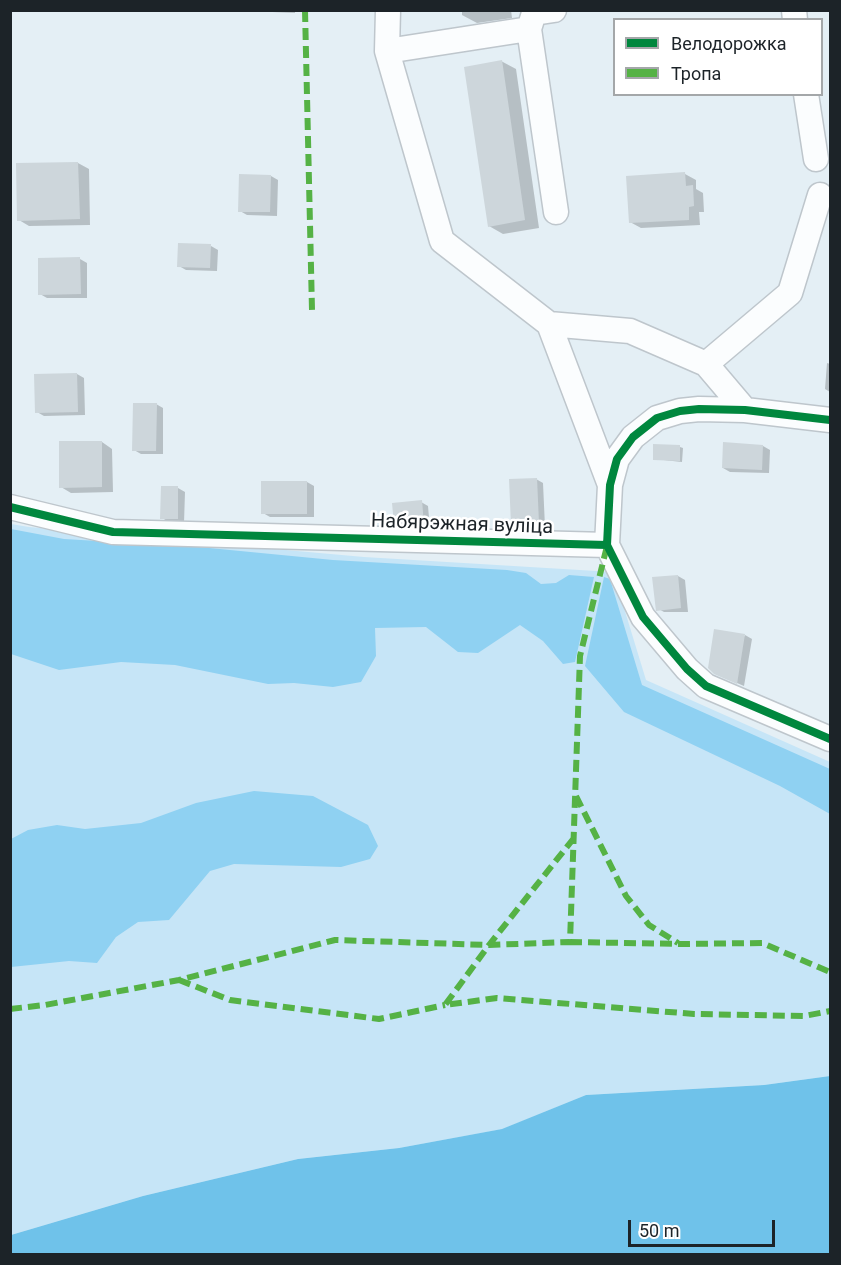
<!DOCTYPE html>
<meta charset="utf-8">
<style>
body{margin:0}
#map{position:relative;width:841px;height:1265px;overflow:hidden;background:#e4eff5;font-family:Roboto,sans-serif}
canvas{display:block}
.frame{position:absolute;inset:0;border:12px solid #1c2328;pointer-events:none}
.legend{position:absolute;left:613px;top:18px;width:210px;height:78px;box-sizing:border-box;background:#fff;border:2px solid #a4a7a9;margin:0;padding:8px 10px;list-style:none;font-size:18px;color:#1c2328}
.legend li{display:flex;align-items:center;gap:12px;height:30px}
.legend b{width:30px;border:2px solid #a4a7a9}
.scale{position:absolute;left:628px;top:1220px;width:147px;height:27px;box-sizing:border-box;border:3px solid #1c2328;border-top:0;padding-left:8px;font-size:18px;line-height:21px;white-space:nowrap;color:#1c2328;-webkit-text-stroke:4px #fff;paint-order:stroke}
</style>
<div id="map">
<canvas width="841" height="1265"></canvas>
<div class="frame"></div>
<ul class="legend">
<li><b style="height:8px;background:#00873e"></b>Велодорожка</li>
<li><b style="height:8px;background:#55b245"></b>Тропа</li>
</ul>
<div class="scale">50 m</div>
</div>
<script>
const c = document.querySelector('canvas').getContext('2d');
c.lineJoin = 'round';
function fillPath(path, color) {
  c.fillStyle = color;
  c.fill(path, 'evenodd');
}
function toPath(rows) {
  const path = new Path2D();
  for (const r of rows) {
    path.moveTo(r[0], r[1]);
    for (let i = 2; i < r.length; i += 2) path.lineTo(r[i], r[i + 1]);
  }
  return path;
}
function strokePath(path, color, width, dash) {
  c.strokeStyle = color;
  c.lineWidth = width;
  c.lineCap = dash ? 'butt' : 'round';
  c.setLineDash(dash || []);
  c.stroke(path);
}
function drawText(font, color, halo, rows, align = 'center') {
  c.font = font + ' Roboto,sans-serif';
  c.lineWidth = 5;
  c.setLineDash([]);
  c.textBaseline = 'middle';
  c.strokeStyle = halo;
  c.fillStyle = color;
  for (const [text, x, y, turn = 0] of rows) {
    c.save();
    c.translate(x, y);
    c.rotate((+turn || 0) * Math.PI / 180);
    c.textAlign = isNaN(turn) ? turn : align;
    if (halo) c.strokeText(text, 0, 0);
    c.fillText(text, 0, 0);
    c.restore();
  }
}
const green = toPath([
 [11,524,29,527,364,557,613,572,646,680,830,762,830,1076,764,1085,586,1095,503,1129,399,1148,298,1159,143,1196,11,1235]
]);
const forest = toPath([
 [11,529,64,539,199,547,333,560,507,570,526,573,541,584,556,583,569,575,594,577,575,662,563,664,543,641,520,625,478,653,458,652,426,627,375,628,376,656,361,682,333,687,294,683,268,684,175,665,121,662,59,670,11,654],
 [604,577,610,579,642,685,830,769,830,814,780,786,624,712,585,666],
 [254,791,313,796,368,825,378,846,370,859,341,867,234,864,210,871,169,920,138,922,116,937,97,963,69,961,11,967,11,839,28,830,57,825,85,829,141,823,196,803]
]);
const water = toPath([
 [830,1076,830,1254,11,1254,11,1235,143,1196,298,1159,399,1148,502,1129,586,1095,764,1085]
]);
const shadow = toPath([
 [268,10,295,10,295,13,272,12],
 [462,10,511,10,512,18,477,23,462,15],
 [501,61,516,69,539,228,503,234,489,226],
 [78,163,89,169,90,225,29,226,19,220],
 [685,174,696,180,696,189,703,193,704,212,699,212,700,225,641,228,630,222],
 [271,176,278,180,277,216,247,215,240,211],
 [211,246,218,250,217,271,186,270,179,266],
 [80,259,87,263,87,298,47,298,40,294],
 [827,363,830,364,830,392,825,389],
 [77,374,84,378,85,415,44,416,37,412],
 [156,404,163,408,163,454,141,454,134,450],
 [102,442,112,449,113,492,71,493,61,487],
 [763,446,770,450,769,473,730,472,723,468],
 [680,447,683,448,682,462,654,459],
 [536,479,543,483,545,527,520,528,513,524],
 [307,482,314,486,314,517,270,517,263,513],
 [162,487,178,488,185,492,184,523,169,522,162,518],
 [421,502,428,506,430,529,402,528,395,524],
 [678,576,685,580,688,612,664,612,657,608],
 [745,635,752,639,744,686,723,677]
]);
const building = toPath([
 [502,60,525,220,488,227,464,67],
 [78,162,80,219,17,221,16,163],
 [685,172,686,186,693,185,694,206,689,207,689,220,629,223,626,176],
 [239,174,271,175,270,212,238,212],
 [178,243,211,244,210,268,177,267],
 [80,257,81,294,38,295,38,258],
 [77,373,78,412,35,413,34,374],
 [133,403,157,403,156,451,132,451],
 [59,441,102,441,102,487,59,488],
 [723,442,763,445,762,470,722,468],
 [653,444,680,445,680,461,653,460],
 [537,478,539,524,511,525,509,479],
 [261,481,307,481,307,514,261,514],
 [161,486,178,486,178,519,160,519],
 [422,500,424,526,394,525,392,503],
 [678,575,681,608,656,611,652,577],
 [714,629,745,634,737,684,714,674,708,668]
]);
const minor = toPath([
 [388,10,387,51,442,241,549,324,610,485],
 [794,10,795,20],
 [529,29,556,212],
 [387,51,529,29,534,13,554,10],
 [806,94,816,159],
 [549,324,630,331,706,364,790,293,820,195],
 [706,364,745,410],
 [830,420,745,410,699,409,680,411,657,418,633,437,617,459,610,485,607,545,643,617,687,669,706,686,830,739],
 [10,507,113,532,607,545]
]);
const quiet = toPath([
 [305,10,312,310],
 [576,796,626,896,649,925,678,943],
 [574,838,489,945,445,1005,497,998,694,1014,804,1016,830,1011],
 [570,942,681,944,762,943,830,972],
 [179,980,230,1000,379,1019,445,1005],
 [10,1009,45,1005,179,980,335,940,489,945,570,942,580,656,607,546]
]);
const cycleway = toPath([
 [830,420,745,410,699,409,680,411,657,418,633,437,617,459,610,485,607,545,643,617,687,669,706,686,830,739],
 [10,507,113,532,607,545]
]);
const streetNames = [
 ["Набярэжная вуліца",462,525,2]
];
fillPath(green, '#c6e5f7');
fillPath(forest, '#8fd1f2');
fillPath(water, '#6fc2ea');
fillPath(shadow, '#0003');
fillPath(building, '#cdd6db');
strokePath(minor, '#bec6cc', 27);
strokePath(minor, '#fbfdfe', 24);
strokePath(quiet, '#55b245', 6, [12, 6]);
strokePath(cycleway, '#00873e', 8);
drawText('20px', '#1c2328', '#fff', streetNames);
</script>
